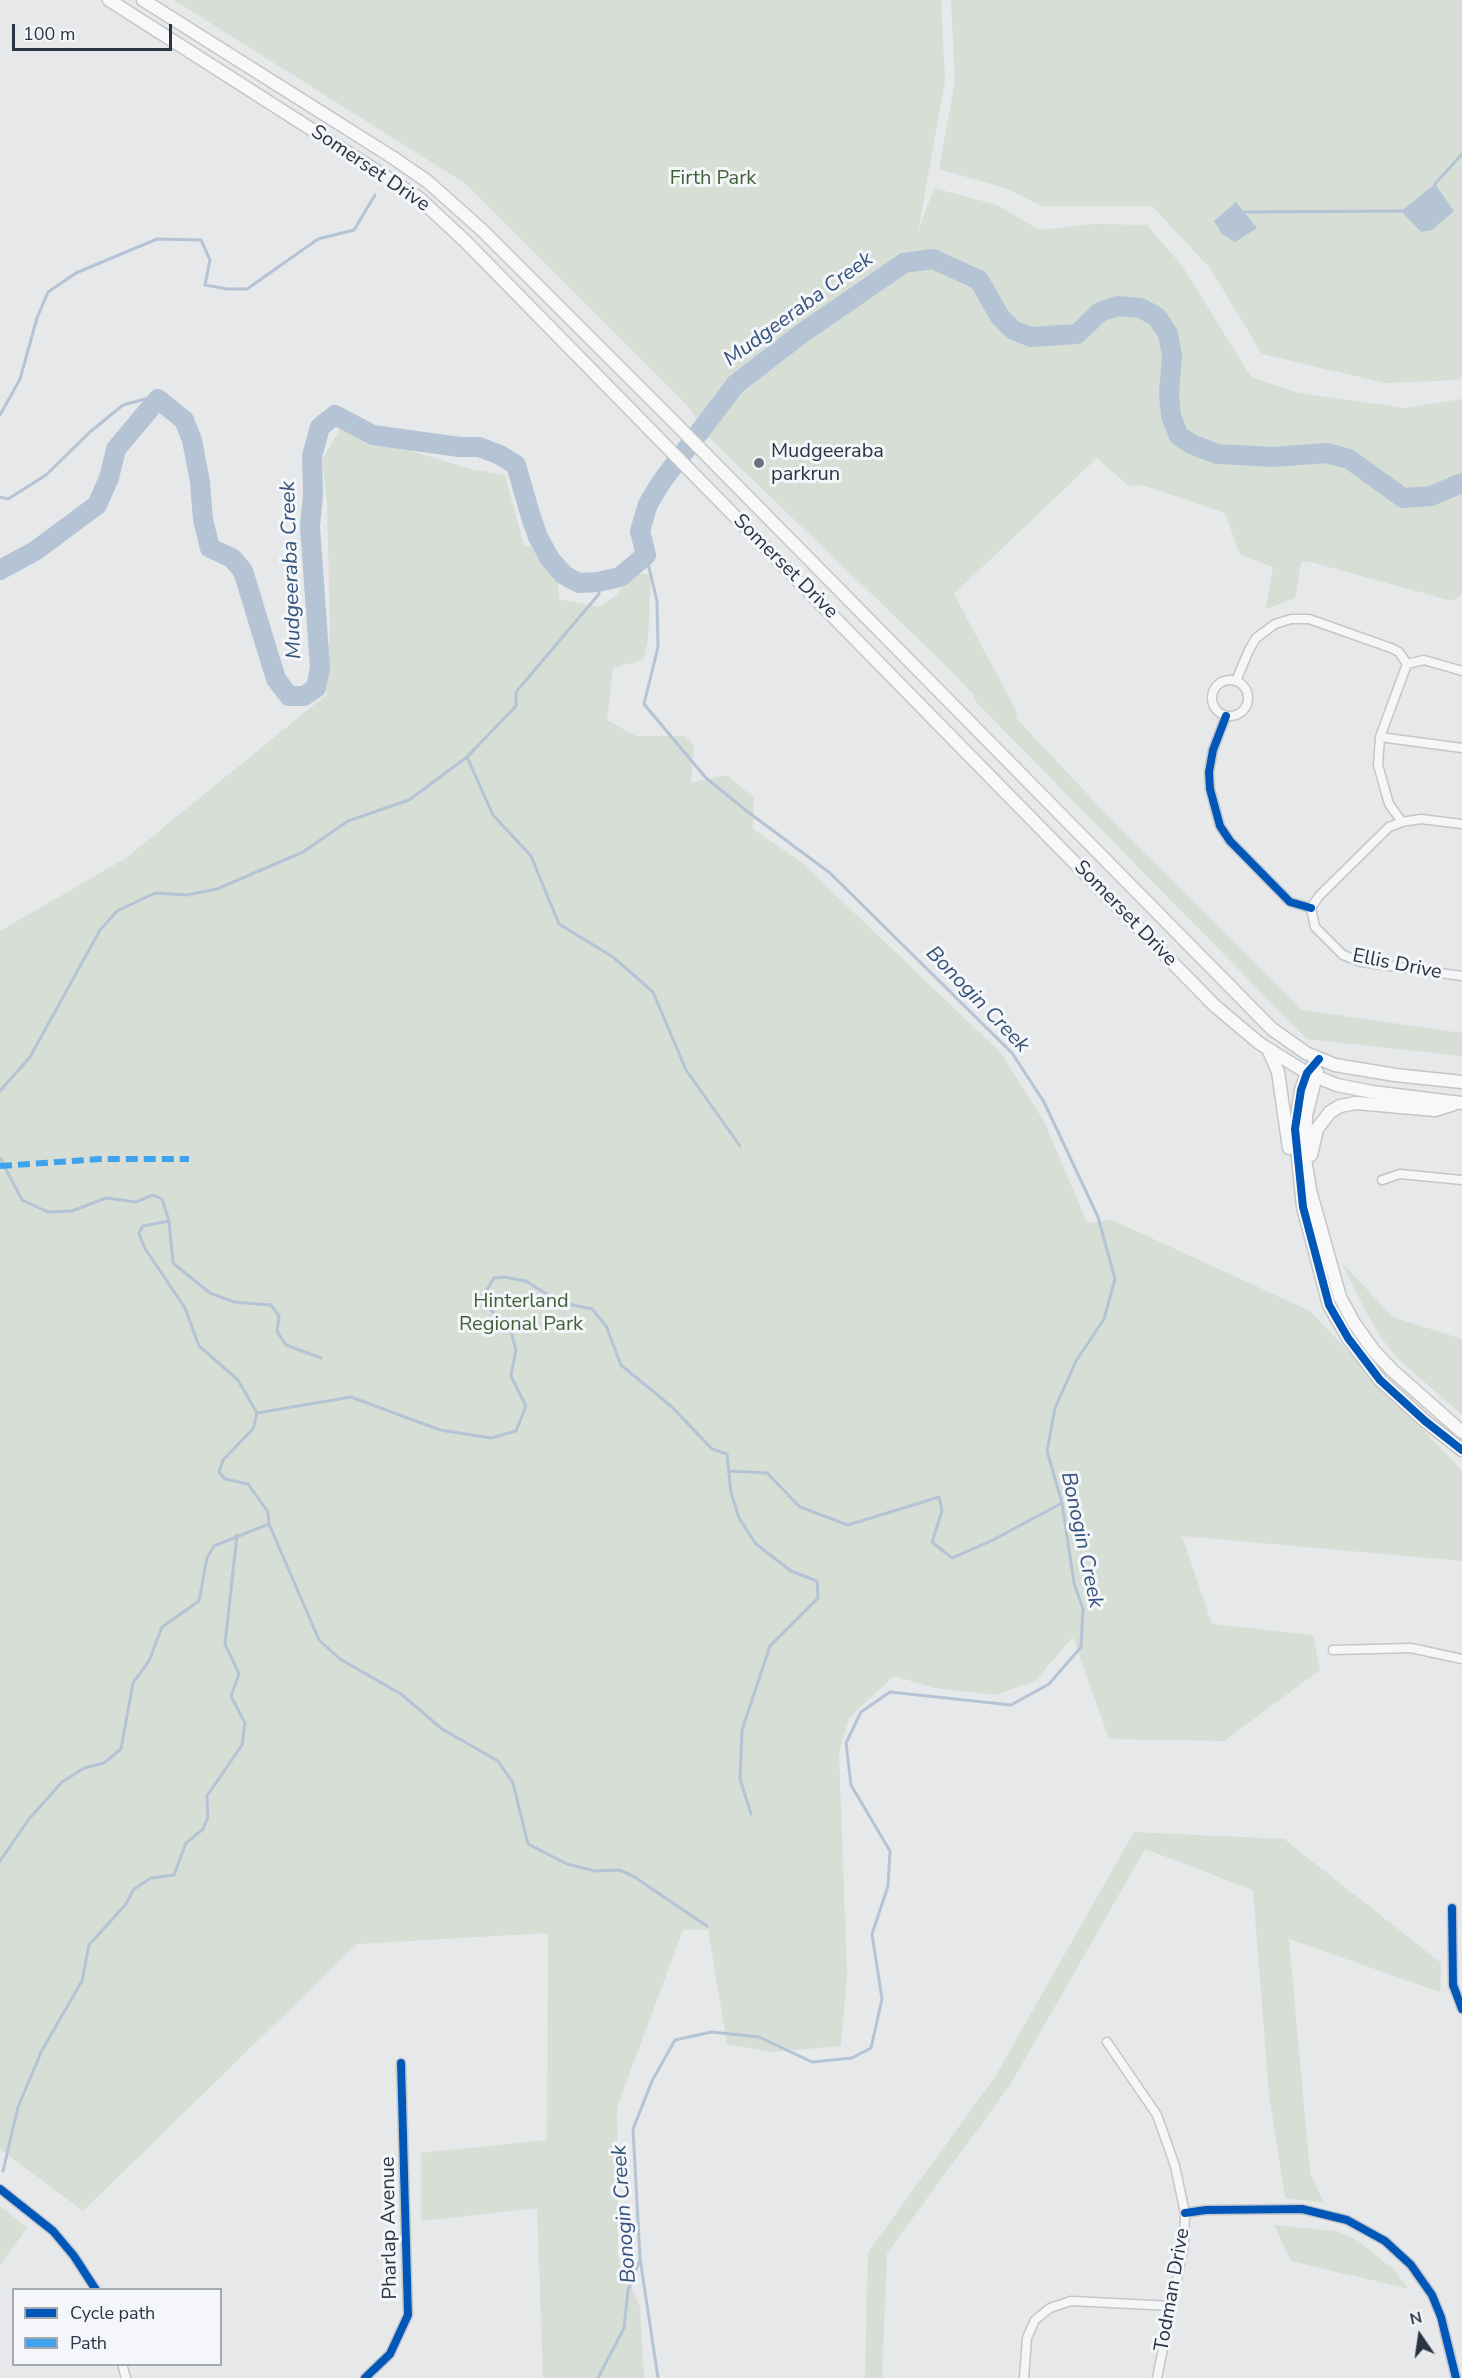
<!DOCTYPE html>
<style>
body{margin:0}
#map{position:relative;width:1462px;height:2378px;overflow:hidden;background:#e6e8ea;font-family:"Nunito Sans",sans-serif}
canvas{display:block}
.legend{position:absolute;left:12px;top:2288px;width:210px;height:78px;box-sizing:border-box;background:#f4f6f9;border:2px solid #a4a8b1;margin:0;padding:8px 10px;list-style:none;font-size:18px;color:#2b3445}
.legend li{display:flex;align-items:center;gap:12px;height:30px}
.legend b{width:30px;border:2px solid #a4a8b1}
.north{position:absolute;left:1390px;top:2306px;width:60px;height:60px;-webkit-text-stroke:4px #f4f6f9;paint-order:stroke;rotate:347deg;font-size:16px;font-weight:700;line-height:24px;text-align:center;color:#2b3445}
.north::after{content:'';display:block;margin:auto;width:21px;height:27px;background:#2b3445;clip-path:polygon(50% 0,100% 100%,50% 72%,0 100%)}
.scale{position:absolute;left:12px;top:24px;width:160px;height:27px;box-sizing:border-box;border:3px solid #2b3445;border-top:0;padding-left:8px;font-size:18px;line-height:21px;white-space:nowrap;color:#2b3445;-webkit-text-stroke:4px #f4f6f9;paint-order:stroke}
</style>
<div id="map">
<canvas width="1462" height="2378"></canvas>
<ul class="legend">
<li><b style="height:8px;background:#0057b8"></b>Cycle path</li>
<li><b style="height:8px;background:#3ea3ec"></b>Path</li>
</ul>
<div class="north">N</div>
<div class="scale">100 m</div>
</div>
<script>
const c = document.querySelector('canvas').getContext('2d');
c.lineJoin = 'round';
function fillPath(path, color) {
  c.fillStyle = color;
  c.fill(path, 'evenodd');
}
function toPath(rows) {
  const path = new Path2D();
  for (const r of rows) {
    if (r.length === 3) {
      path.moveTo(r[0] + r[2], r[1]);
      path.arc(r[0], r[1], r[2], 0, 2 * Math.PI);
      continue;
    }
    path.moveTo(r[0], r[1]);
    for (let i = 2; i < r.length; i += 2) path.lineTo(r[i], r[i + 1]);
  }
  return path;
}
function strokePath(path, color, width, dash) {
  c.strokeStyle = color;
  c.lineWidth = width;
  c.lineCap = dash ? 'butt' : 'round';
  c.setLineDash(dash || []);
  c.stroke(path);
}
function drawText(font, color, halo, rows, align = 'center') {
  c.font = font + ' "Nunito Sans",sans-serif';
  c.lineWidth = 6;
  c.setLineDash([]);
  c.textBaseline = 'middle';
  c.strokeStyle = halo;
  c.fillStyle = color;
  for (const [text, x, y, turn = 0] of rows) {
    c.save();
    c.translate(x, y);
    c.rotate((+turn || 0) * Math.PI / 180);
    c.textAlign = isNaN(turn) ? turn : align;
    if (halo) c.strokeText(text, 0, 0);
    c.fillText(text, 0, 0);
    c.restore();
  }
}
const green = toPath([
 [174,0,941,0,945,80,918,232,934,188,997,205,1039,230,1096,224,1147,225,1183,267,1251,377,1298,393,1405,408,1462,399,1462,595,1452,601,1311,562,1301,562,1295,598,1266,609,1273,567,1240,555,1225,513,1142,485,1129,486,1097,458,954,594,1018,714,1015,717,1120,829,1302,1010,1462,1033,1462,1056,1307,1039,976,702,973,694,938,658,700,429,702,426,683,401,466,184],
 [951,0,1462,0,1462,377,1458,380,1385,383,1262,354,1210,268,1152,206,1042,206,1008,189,939,169,955,81],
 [340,429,470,469,505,475,524,545,556,550,559,599,599,607,614,597,636,574,651,574,648,640,643,660,613,668,607,720,636,736,685,736,694,745,691,783,727,775,754,798,753,829,801,862,1001,1053,1045,1123,1087,1223,1112,1220,1310,1311,1462,1471,1462,1561,1182,1536,1212,1624,1313,1635,1320,1670,1224,1741,1109,1739,1073,1637,1035,1681,995,1695,934,1688,894,1676,849,1718,839,1753,847,1974,841,2046,771,2052,727,2044,708,1930,683,1930,617,2107,618,2257,640,2307,644,2378,543,2378,537,2208,421,2221,421,2153,547,2140,548,1933,357,1944,83,2211,0,2149,0,931,126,858,326,695,330,630,327,501,322,460],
 [1342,1263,1393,1317,1462,1339,1462,1415,1397,1358,1381,1337,1365,1310],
 [1134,1832,1284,1839,1441,1963,1440,1992,1289,1939,1310,2173,1324,2203,1285,2198,1269,2094,1253,1890,1145,1849,1010,2085,887,2253,882,2378,865,2378,868,2252,995,2077],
 [0,2206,27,2228,0,2265],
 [1274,2225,1335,2231,1357,2240,1394,2270,1409,2289,1291,2261]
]);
const water = toPath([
 [1435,184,1454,211,1432,230,1421,232,1401,211],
 [1236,202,1257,228,1235,242,1222,234,1214,221]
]);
const stream = toPath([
 [1435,184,1462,154],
 [1244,212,1401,211],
 [0,415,20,379,37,318,48,292,76,273,157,239,201,240,210,260,205,285,227,289,247,289,318,239,354,230,375,195],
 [0,497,8,499,46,475,90,432,123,405,145,399,158,399],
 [646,555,657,601,658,647,644,704,706,778,748,812,830,873,1012,1053,1044,1102,1098,1217,1115,1279,1104,1319,1076,1361,1055,1408,1047,1451,1062,1503,1074,1583,1083,1609,1081,1647,1049,1684,1011,1705,890,1692,861,1712,846,1743,851,1785,890,1851,888,1886,872,1934,882,1999,871,2048,852,2058,812,2062,759,2037,712,2032,675,2040,652,2081,633,2129,640,2258,658,2378],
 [467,757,493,815,531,856,559,924,613,957,653,992,686,1070,740,1146],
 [0,1091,30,1057,100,930,117,911,155,893,187,895,217,889,303,852,348,821,409,800,467,757,516,706,516,692,599,594,598,582],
 [0,1158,22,1200,48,1212,72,1211,106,1198,136,1202,153,1195,162,1199,169,1221,173,1263,210,1293,234,1302,271,1305,279,1316,277,1331,286,1345,321,1358],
 [169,1221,143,1226,139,1233,144,1247,185,1308,199,1346,238,1380,257,1413,253,1429,223,1460,219,1472,225,1479,248,1484,268,1512,269,1524,319,1640,340,1659,401,1694,442,1729,498,1761,513,1783,528,1844,567,1864,595,1871,619,1870,633,1876,707,1926],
 [257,1413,351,1397,440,1430,491,1438,516,1431,526,1406,511,1376,516,1350,511,1332,481,1299,494,1278,504,1277,526,1281,559,1302,592,1309,606,1326,621,1365,672,1407,712,1449,727,1454,731,1493,739,1518,756,1544,791,1571,817,1581,818,1598,770,1646,742,1730,740,1779,751,1814],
 [730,1471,767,1473,800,1507,848,1525,939,1497,942,1511,932,1542,952,1558,993,1540,1062,1503],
 [0,1861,29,1819,62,1782,84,1768,104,1763,121,1749,133,1683,149,1661,162,1627,199,1601,207,1558,214,1546,269,1524],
 [3,2171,18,2107,42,2050,82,1981,89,1945,126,1904,134,1889,151,1878,174,1875,186,1843,203,1829,208,1817,207,1796,242,1745,245,1723,231,1696,239,1674,225,1644,237,1535],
 [598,2378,624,2328,628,2290,640,2260]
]);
const river = toPath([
 [0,570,35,551,97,505,109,478,116,449,158,399,184,420,192,440,200,482,203,520,210,548,232,558,243,571,276,679,289,696,304,696,316,688,320,668,310,526,313,495,312,456,320,427,335,415,373,435,459,447,479,447,500,455,516,465,531,517,538,537,550,559,564,575,579,583,598,582,620,577,646,555,640,531,648,504,662,481,736,384,801,334,904,263,933,259,979,280,1000,317,1013,330,1031,337,1077,334,1100,312,1118,306,1141,308,1157,317,1168,334,1172,356,1169,394,1171,416,1179,436,1193,445,1218,454,1272,457,1327,453,1349,459,1403,498,1431,496,1462,483]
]);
const street = toPath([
 [1407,664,1424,660,1462,671],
 [1230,698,18],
 [1236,681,1249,650,1256,638,1275,624,1291,619,1309,619,1391,648,1399,652,1407,664],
 [1226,716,1213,750,1209,772,1210,789,1220,826,1230,841,1290,902,1311,908],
 [1380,737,1462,748],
 [1402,822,1389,804,1378,765,1380,737,1407,664],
 [1311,908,1319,896,1389,827,1402,822,1421,819,1462,824],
 [1311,908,1315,927,1343,955,1361,962,1462,976],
 [1382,1180,1400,1174,1462,1180],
 [1333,1650,1411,1648,1462,1659],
 [1452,1908,1453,1985,1462,2009],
 [1107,2042,1157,2115,1175,2166,1185,2213,1184,2245,1157,2378],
 [0,2189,53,2231,74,2256,96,2290],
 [1185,2213,1206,2210,1302,2209,1347,2220,1385,2241,1411,2265,1432,2295,1441,2317,1456,2378],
 [122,2364,126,2378],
 [365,2378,390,2354,408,2315,401,2063],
 [1024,2378,1027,2338,1035,2320,1050,2308,1071,2301,1172,2306]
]);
const secondary = toPath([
 [109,0,419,198,466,242,1215,1006,1259,1043,1307,1073,1337,1085,1372,1092,1462,1103],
 [143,0,392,157,427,181,482,230,670,418,1272,1029,1306,1053,1335,1065,1395,1075,1462,1082],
 [1269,1051,1278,1072,1289,1148],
 [1319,1059,1307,1073,1301,1090,1295,1129,1303,1207,1329,1305,1348,1338,1380,1380,1425,1421,1462,1450],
 [1317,1072,1306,1115,1305,1159,1310,1190,1340,1297,1354,1323,1374,1351,1392,1370,1462,1432],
 [1311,1155,1317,1129,1330,1112,1340,1106,1356,1103,1435,1110,1454,1104]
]);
const quiet = toPath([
 [0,1166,100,1159,189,1159]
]);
const cycleway = toPath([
 [1226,716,1213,750,1209,772,1210,789,1220,826,1230,841,1290,902,1311,908],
 [1319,1059,1307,1073,1301,1090,1295,1129,1303,1207,1329,1305,1348,1338,1380,1380,1425,1421,1462,1450],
 [1452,1908,1453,1985,1462,2009],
 [0,2189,53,2231,74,2256,96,2290],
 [1185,2213,1206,2210,1302,2209,1347,2220,1385,2241,1411,2265,1432,2295,1441,2317,1456,2378],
 [365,2378,390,2354,408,2315,401,2063]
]);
const markers = [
 [759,463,6,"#6c737f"]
];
const streetNames = [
 ["Somerset Drive",370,169,34],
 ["Somerset Drive",785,567,45],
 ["Somerset Drive",1125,914,46],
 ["Ellis Drive",1397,965,11],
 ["Pharlap Avenue",390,2228,-91],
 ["Todman Drive",1173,2290,-80]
];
const parkNames = [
 ["Firth Park",713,179],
 ["Hinterland",521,1302],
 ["Regional Park",521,1325]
];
const poiNames = [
 ["Mudgeeraba",771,452],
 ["parkrun",771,475]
];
const waterNames = [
 ["Mudgeeraba Creek",799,310,-36],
 ["Mudgeeraba Creek",292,570,-92],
 ["Bonogin Creek",977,1000,46],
 ["Bonogin Creek",1081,1540,78],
 ["Bonogin Creek",625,2214,-94]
];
fillPath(green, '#d6ded6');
fillPath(water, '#b4c4d5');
strokePath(stream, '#b4c4d5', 3);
strokePath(river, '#b4c4d5', 20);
strokePath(street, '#c4c6c8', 11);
strokePath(secondary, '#c4c6c8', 15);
strokePath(street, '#f5f6f7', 8);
strokePath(secondary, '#f8f8f8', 12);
strokePath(quiet, '#3ea3ec', 6, [12, 6]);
strokePath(cycleway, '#0057b8', 8);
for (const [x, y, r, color] of markers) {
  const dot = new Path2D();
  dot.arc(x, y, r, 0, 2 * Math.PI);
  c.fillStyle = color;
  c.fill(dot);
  strokePath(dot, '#f4f6f9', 2);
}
drawText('20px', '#2b3445', '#f4f6f9', streetNames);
drawText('20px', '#3f6138', '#f4f6f9', parkNames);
drawText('20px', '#2b3445', '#f4f6f9', poiNames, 'left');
drawText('italic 21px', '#34527a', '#f4f6f9', waterNames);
</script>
